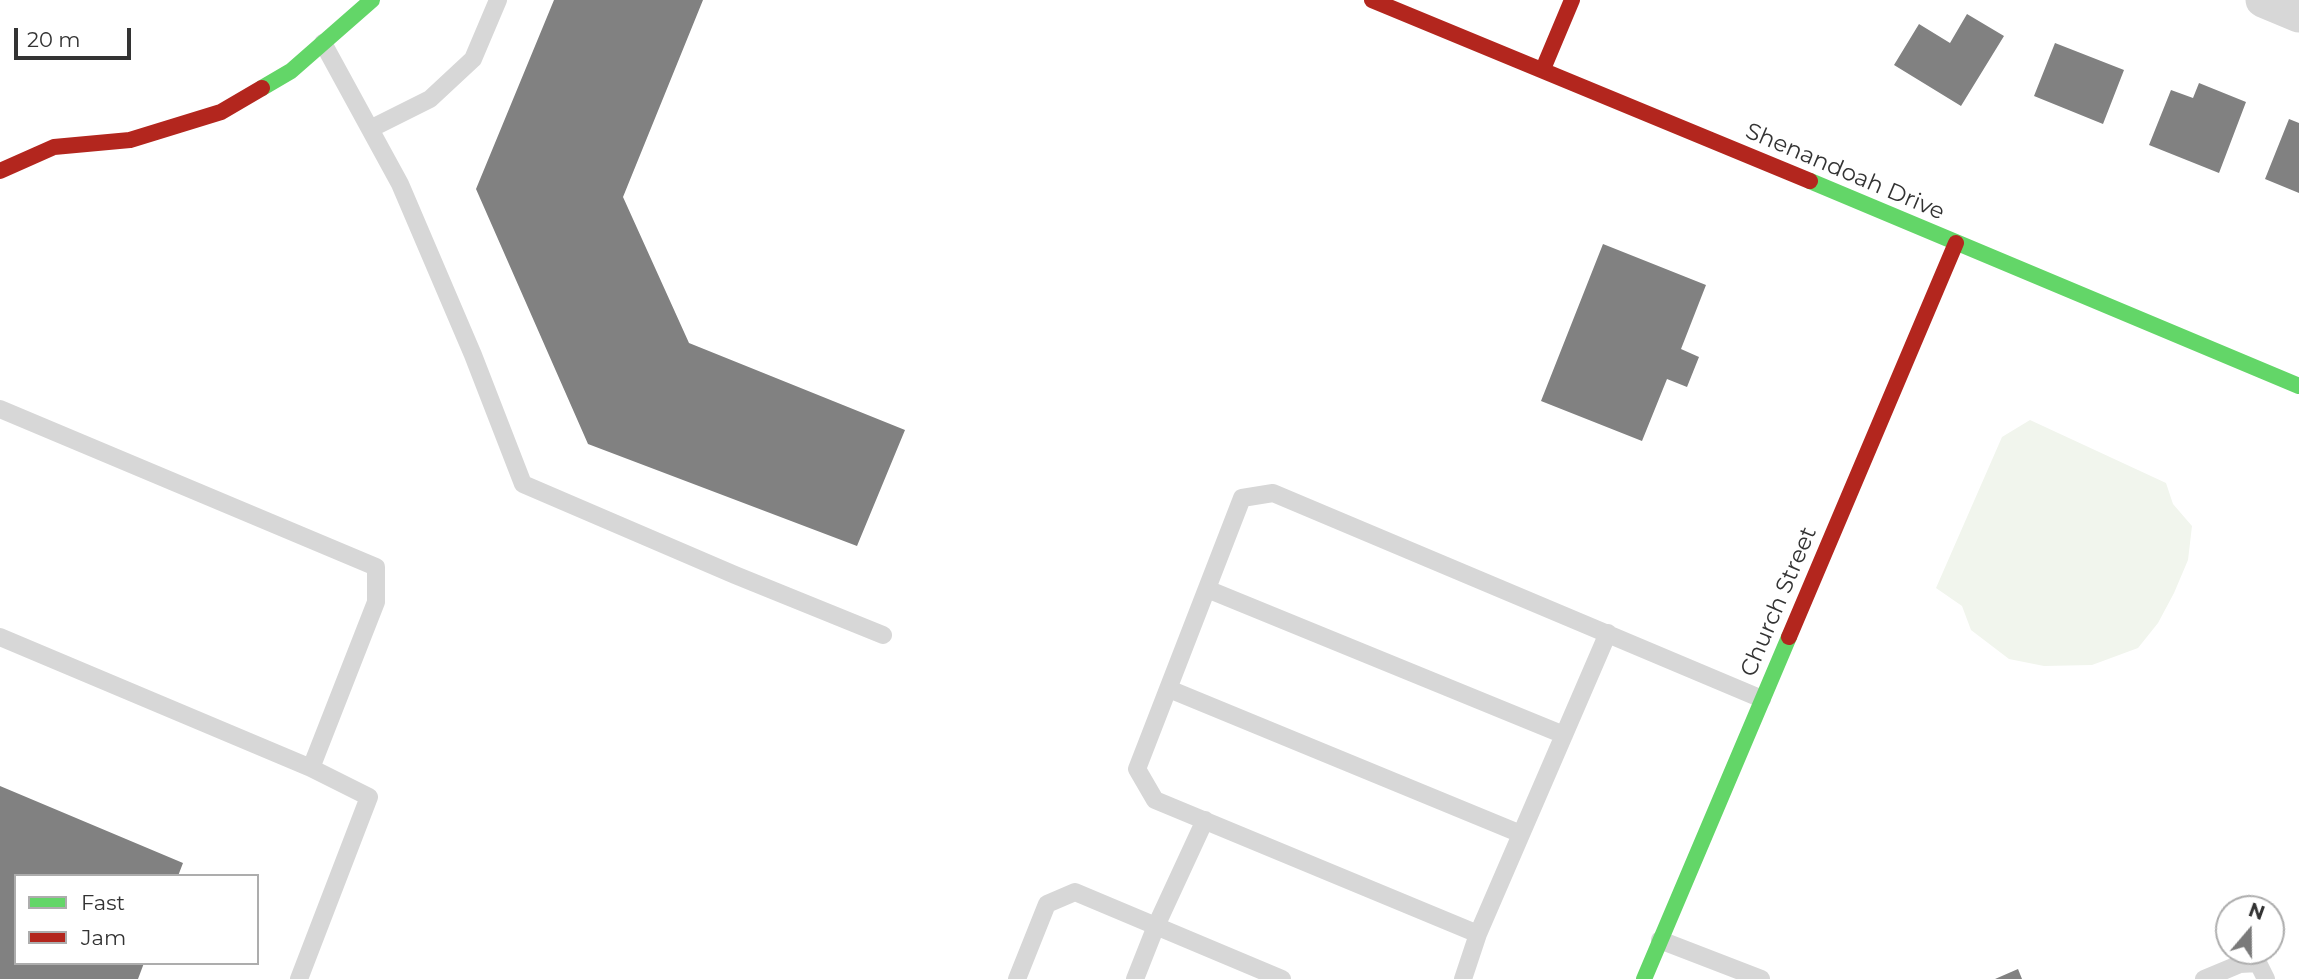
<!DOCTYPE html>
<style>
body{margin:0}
#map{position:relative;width:2299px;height:979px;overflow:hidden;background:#fff;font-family:Montserrat,sans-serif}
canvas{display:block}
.legend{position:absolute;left:14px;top:874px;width:245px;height:91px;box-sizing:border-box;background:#fff;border:2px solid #adadad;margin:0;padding:9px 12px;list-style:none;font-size:21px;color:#333}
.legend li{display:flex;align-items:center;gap:14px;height:35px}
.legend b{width:35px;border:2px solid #adadad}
.north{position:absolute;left:2215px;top:895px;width:70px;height:70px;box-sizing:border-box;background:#fff;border:2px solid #adadad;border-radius:50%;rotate:20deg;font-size:19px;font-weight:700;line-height:28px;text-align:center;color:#333}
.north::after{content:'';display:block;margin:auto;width:24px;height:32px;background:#7a7a7a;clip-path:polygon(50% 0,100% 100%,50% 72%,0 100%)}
.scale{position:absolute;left:14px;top:28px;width:117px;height:32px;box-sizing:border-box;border:4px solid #333;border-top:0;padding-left:9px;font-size:21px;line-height:24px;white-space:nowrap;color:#333;-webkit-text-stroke:5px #fff;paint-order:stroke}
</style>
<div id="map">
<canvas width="2299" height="979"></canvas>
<ul class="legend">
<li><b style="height:9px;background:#63d668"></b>Fast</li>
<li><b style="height:9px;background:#b3261e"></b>Jam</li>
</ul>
<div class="north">N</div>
<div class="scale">20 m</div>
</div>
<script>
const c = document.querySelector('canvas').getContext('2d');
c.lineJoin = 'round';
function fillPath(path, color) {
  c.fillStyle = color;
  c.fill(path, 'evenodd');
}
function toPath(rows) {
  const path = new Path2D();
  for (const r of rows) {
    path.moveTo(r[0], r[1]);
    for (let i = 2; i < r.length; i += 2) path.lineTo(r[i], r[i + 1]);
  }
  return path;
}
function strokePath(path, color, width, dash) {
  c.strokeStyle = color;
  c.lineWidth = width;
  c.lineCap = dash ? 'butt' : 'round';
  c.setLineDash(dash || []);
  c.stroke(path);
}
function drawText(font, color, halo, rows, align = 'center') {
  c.font = font + ' Montserrat,sans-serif';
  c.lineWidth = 7;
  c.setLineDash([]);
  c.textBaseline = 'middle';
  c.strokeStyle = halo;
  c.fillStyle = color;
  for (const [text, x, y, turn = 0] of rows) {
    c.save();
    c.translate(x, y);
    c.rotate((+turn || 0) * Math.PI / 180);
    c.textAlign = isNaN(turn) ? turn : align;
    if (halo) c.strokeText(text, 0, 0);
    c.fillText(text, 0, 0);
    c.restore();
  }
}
const green = toPath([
 [2030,420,2166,483,2173,504,2192,526,2188,560,2174,593,2158,623,2138,648,2092,665,2044,666,2009,659,1971,630,1962,606,1936,588,2002,437]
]);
const building = toPath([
 [554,0,703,0,623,197,689,343,905,430,857,546,588,444,476,189],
 [1967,14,2004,36,1961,106,1894,65,1919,24,1950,43],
 [2055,43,2124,70,2103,124,2034,96],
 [2199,83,2246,102,2219,173,2149,145,2171,90,2193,98],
 [2289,119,2299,123,2299,193,2265,179],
 [1603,244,1706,285,1681,349,1699,357,1687,387,1667,379,1642,441,1541,401],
 [0,786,183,863,178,876,16,876,16,963,144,963,138,979,0,979],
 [2018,969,2022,979,1995,979]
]);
const lane = toPath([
 [323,43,400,184,473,355,523,484,735,575,883,635],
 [370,129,430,99,473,59,498,0],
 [0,409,376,567,376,602,311,768,369,797,299,979],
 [1207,589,1564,735],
 [0,637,311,768],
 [1169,689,1521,834],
 [1478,934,1155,800,1137,769,1242,498,1273,493,1762,699],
 [1660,940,1761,979],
 [1017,979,1047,904,1075,892,1282,979],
 [1135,979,1156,926,1205,820],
 [1463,979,1478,934,1608,633],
 [2204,979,2240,964,2258,963,2266,979]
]);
const street = toPath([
 [2263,0,2299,15]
]);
const fast = toPath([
 [262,88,291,71,372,0],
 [1810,181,2299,386],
 [1644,979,1789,637]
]);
const jam = toPath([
 [1372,0,1810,181],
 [1543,69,1572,0],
 [0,171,54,147,130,140,221,112,262,88],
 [1789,637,1956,243]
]);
const streetNames = [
 ["Shenandoah Drive",1845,172,23],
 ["Church Street",1779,602,-67]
];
fillPath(green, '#f1f5ed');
fillPath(building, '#818181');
strokePath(lane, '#d7d7d7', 18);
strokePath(street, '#d7d7d7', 35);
strokePath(fast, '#63d668', 16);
strokePath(jam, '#b3261e', 16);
drawText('23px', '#333', '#fff', streetNames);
</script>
